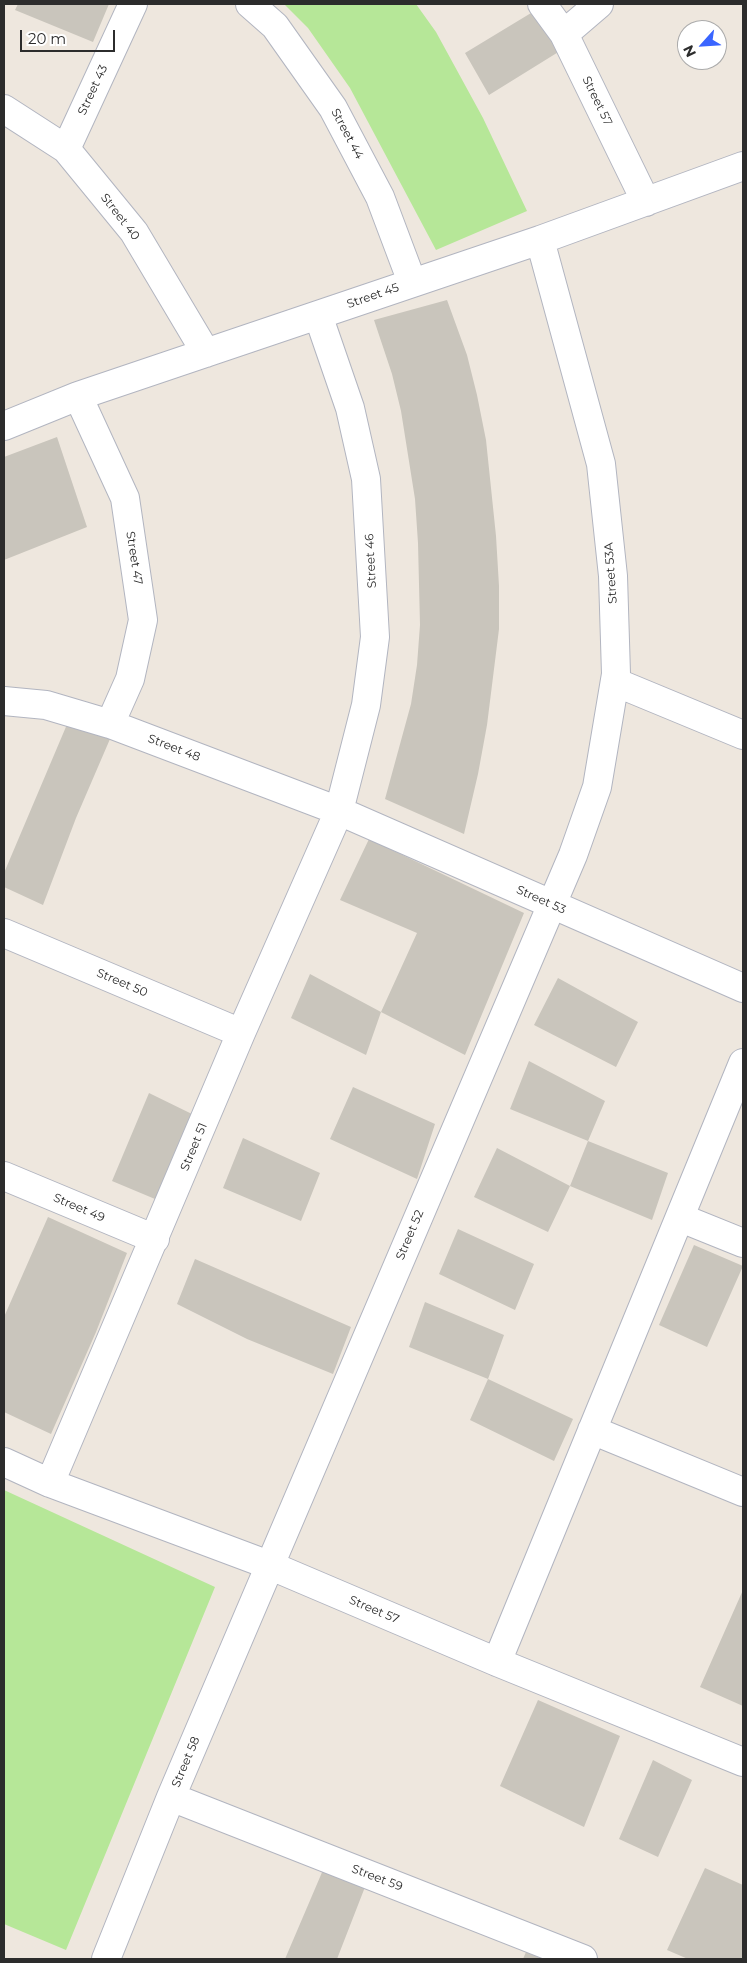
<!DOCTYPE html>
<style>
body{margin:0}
#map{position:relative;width:747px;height:1963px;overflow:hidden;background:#eee7de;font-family:Montserrat,sans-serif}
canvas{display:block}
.frame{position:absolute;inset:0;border:5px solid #2c2c2c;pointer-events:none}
.north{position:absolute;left:677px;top:20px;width:50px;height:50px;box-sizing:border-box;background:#fff;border:1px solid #ababab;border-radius:50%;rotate:244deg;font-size:14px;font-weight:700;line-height:20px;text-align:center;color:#2c2c2c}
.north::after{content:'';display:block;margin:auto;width:18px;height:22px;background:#3a65ff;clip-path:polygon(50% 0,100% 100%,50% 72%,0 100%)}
.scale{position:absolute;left:20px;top:30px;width:95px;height:22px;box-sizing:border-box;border:2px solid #2c2c2c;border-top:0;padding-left:6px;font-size:15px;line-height:18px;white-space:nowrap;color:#2c2c2c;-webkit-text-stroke:4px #fff;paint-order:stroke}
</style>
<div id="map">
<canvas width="747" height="1963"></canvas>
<div class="frame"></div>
<div class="north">N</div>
<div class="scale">20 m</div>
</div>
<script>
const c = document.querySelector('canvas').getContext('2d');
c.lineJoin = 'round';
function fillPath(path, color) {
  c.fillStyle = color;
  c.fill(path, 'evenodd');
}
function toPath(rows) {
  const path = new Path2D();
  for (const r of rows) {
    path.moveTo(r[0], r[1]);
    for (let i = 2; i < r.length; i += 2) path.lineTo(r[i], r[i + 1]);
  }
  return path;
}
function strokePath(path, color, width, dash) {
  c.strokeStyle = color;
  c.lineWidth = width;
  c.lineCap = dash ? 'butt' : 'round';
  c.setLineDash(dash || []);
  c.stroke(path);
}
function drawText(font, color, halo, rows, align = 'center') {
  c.font = font + ' Montserrat,sans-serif';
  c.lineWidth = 4.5;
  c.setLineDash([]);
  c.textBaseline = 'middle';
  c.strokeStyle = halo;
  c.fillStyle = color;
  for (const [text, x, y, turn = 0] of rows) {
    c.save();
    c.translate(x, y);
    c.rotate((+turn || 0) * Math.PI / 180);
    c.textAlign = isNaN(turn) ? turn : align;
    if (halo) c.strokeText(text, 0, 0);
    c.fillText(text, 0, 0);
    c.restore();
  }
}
const green = toPath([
 [284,4,416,4,436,32,483,118,527,211,436,250,350,88,308,28],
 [4,1490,215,1587,66,1950,4,1924]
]);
const building = toPath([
 [18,4,109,4,93,42,15,10],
 [536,10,560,51,489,95,465,53],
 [447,300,467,355,477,395,486,440,496,536,499,586,499,629,487,725,478,774,464,834,385,799,411,704,417,665,420,625,418,543,415,499,401,411,392,374,374,320],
 [57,437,87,527,4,560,4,457],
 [68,722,110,739,76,818,43,905,4,887,4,873],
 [369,839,524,913,465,1055,381,1012,417,933,340,900],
 [310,974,381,1012,366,1055,291,1018],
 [558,978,638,1022,616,1067,534,1025],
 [529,1061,605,1101,588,1141,668,1173,652,1220,570,1186,588,1141,510,1109],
 [353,1087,435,1124,417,1179,330,1139],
 [149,1093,194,1115,155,1199,112,1181],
 [243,1138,320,1173,301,1221,223,1188],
 [497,1148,570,1186,548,1232,474,1197],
 [48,1217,127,1253,96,1332,51,1434,4,1412,4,1317],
 [458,1229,534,1264,515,1310,439,1274],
 [694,1245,743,1266,707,1347,659,1325],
 [195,1259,351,1327,333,1374,247,1339,177,1304],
 [425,1302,504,1335,488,1379,573,1419,554,1461,470,1420,488,1379,409,1347],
 [743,1590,743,1706,700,1687],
 [538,1700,620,1736,584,1827,500,1786],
 [653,1760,692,1780,658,1857,619,1839],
 [705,1868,743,1885,743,1959,688,1959,667,1950],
 [323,1870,365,1887,337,1959,285,1959],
 [526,1952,543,1959,523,1959]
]);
const minor = toPath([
 [250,4,275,26,333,108,380,197,412,282],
 [542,4,564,34,646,202],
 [564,34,599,4],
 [4,109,66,149,134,232,206,353],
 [66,149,133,4],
 [78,396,125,498,143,620,130,679,110,724],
 [4,426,78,396,540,240,743,166],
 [615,682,743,735],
 [4,701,46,705,110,724,339,811,743,988],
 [4,933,241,1033],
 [4,1176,155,1239],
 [681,1218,743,1243],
 [592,1430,743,1492],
 [4,1462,50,1483,269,1565,497,1662,743,1762],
 [50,1483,241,1033,339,811,366,705,375,637,366,479,350,408,318,315],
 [497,1662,743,1063],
 [171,1797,583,1959],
 [106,1959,171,1797,573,855,597,787,616,674,613,576,601,464,540,240]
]);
const streetNames = [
 ["Street 43",93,90,-65],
 ["Street 57",597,101,64],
 ["Street 44",347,134,62],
 ["Street 40",120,217,52],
 ["Street 45",373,296,-19],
 ["Street 47",134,558,81],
 ["Street 46",371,561,-93],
 ["Street 53A",611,573,-94],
 ["Street 48",174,748,21],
 ["Street 53",541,900,24],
 ["Street 50",122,983,23],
 ["Street 51",194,1147,-67],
 ["Street 49",79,1208,23],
 ["Street 52",410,1235,-67],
 ["Street 57",374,1610,23],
 ["Street 58",186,1762,-67],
 ["Street 59",377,1878,21]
];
fillPath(green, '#b6e798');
fillPath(building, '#c9c5bc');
strokePath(minor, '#b2b5c0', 30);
strokePath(minor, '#fff', 28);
drawText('12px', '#2c2c2c', '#fff', streetNames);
</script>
